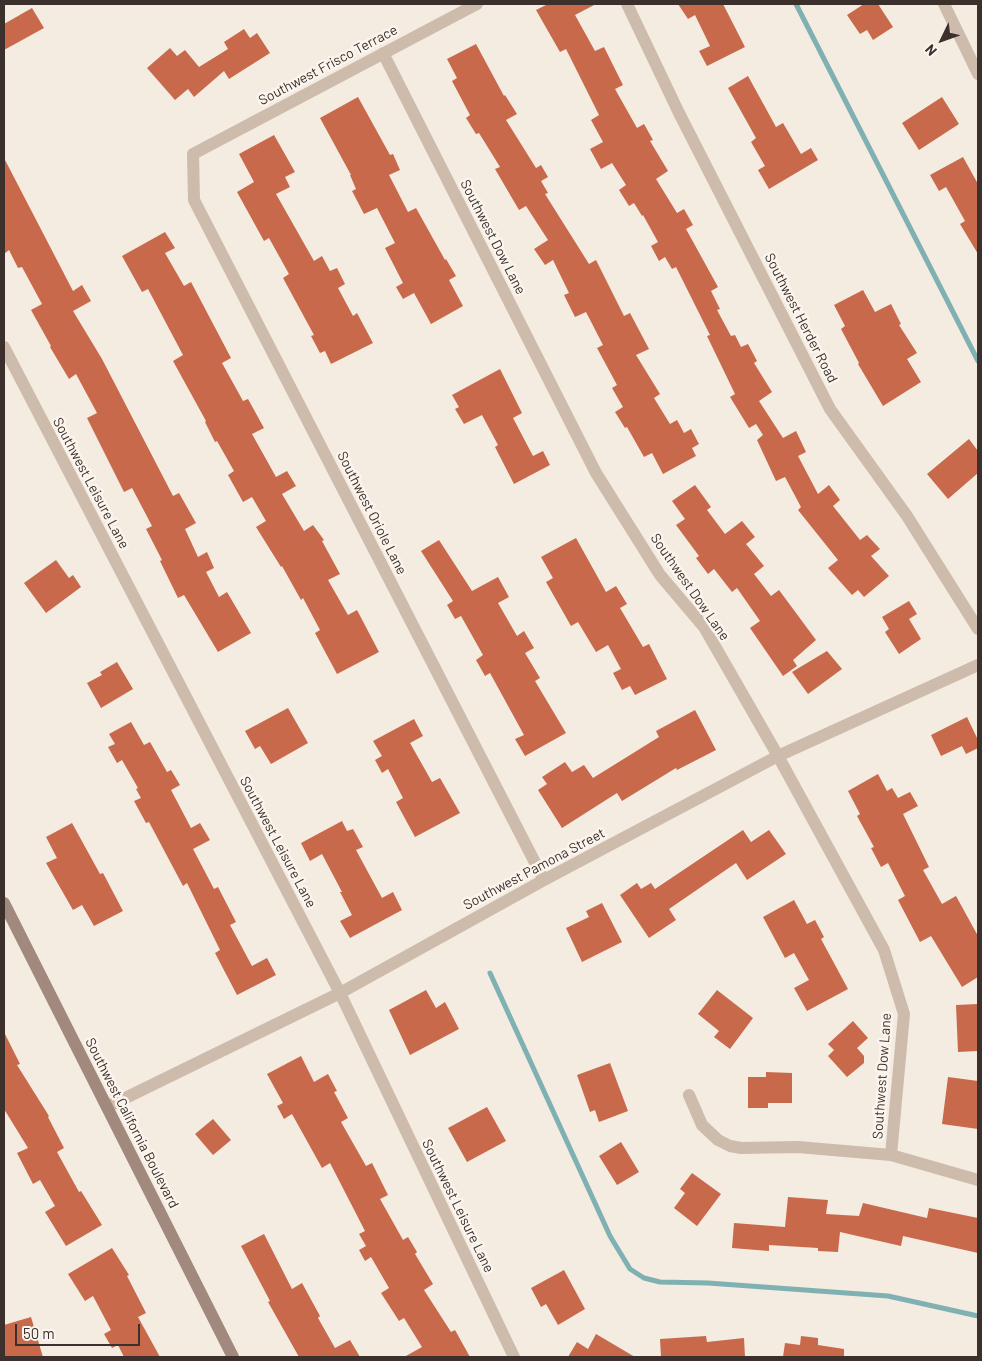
<!DOCTYPE html>
<style>
body{margin:0}
#map{position:relative;width:982px;height:1361px;overflow:hidden;background:#f4ebe1;font-family:Barlow,sans-serif}
canvas{display:block}
.frame{position:absolute;inset:0;border:5px solid #3b302b;pointer-events:none}
.north{position:absolute;left:917px;top:15px;width:50px;height:50px;-webkit-text-stroke:4px #fbf5ee;paint-order:stroke;rotate:228deg;font-size:14px;font-weight:700;line-height:20px;text-align:center;color:#3b302b}
.north::after{content:'';display:block;margin:auto;width:18px;height:22px;background:#3b302b;clip-path:polygon(50% 0,100% 100%,50% 72%,0 100%)}
.scale{position:absolute;left:15px;top:1324px;width:125px;height:22px;box-sizing:border-box;border:2px solid #3b302b;border-top:0;padding-left:6px;font-size:15px;line-height:18px;white-space:nowrap;color:#3b302b;-webkit-text-stroke:4px #fbf5ee;paint-order:stroke}
</style>
<div id="map">
<canvas width="982" height="1361"></canvas>
<div class="frame"></div>
<div class="north">N</div>
<div class="scale">50 m</div>
</div>
<script>
const c = document.querySelector('canvas').getContext('2d');
c.lineJoin = 'round';
function toPath(rows) {
  const path = new Path2D();
  for (const r of rows) {
    path.moveTo(r[0], r[1]);
    for (let i = 2; i < r.length; i += 2) path.lineTo(r[i], r[i + 1]);
  }
  return path;
}
function strokePath(path, color, width, dash) {
  c.strokeStyle = color;
  c.lineWidth = width;
  c.lineCap = dash ? 'butt' : 'round';
  c.setLineDash(dash || []);
  c.stroke(path);
}
function fillPath(path, color) {
  c.fillStyle = color;
  c.fill(path, 'evenodd');
}
function drawText(font, color, halo, rows, align = 'center') {
  c.font = font + ' Barlow,sans-serif';
  c.lineWidth = 5;
  c.setLineDash([]);
  c.textBaseline = 'middle';
  c.strokeStyle = halo;
  c.fillStyle = color;
  for (const [text, x, y, turn = 0] of rows) {
    c.save();
    c.translate(x, y);
    c.rotate((+turn || 0) * Math.PI / 180);
    c.textAlign = isNaN(turn) ? turn : align;
    if (halo) c.strokeText(text, 0, 0);
    c.fillText(text, 0, 0);
    c.restore();
  }
}
const stream = toPath([
 [796,4,978,361],
 [490,973,610,1236,630,1269,644,1278,660,1282,708,1283,888,1296,978,1316]
]);
const building = toPath([
 [548,4,596,4,575,15,595,51,604,47,623,85,615,89,637,128,644,124,653,140,650,141,668,171,656,179,677,213,684,209,693,225,686,229,718,287,711,291,720,309,717,310,731,336,735,335,741,347,748,344,757,361,754,363,772,392,759,401,783,438,796,431,806,452,798,456,818,494,829,485,840,500,833,506,860,540,867,535,880,549,871,556,889,576,864,597,858,590,852,595,828,568,838,560,798,510,801,507,785,477,776,481,757,440,763,435,756,424,749,428,730,397,735,394,707,336,710,335,676,267,672,269,665,257,659,261,651,246,658,242,643,215,642,216,634,203,629,206,619,190,626,185,612,163,601,169,590,149,603,142,591,120,599,115,566,49,560,52,536,10],
 [678,4,723,4,745,47,707,66,699,51,710,46,695,15,688,19],
 [864,4,878,4,893,27,873,40,867,30,860,34,847,15],
 [32,8,44,28,4,50,4,24],
 [244,29,250,38,257,33,270,53,229,79,224,71,194,97,188,89,175,100,147,68,170,48,177,56,185,50,199,67,228,49,224,42],
 [476,44,504,96,505,95,517,114,506,120,536,168,541,165,548,177,541,181,548,193,545,194,589,264,596,260,624,316,630,313,649,349,636,355,660,394,654,398,670,424,677,420,684,433,691,429,699,444,692,448,696,456,663,474,652,453,644,457,627,427,625,428,615,412,623,407,612,388,617,385,597,348,603,345,586,312,575,317,564,295,569,293,553,260,545,265,534,249,548,240,526,206,519,210,495,169,500,167,479,133,476,134,466,118,470,115,452,81,457,78,447,59],
 [748,76,776,127,783,123,801,154,811,148,818,160,769,189,758,170,765,166,751,142,756,138,728,88],
 [358,97,390,155,393,154,400,170,389,175,408,212,416,208,445,260,446,259,456,276,449,280,463,306,431,324,414,293,403,299,396,287,403,283,385,248,395,243,377,208,364,214,352,191,356,189,350,175,351,175,320,118],
 [942,97,959,124,919,150,902,123],
 [274,135,295,172,285,177,290,187,276,194,314,261,322,256,330,271,337,268,345,284,338,288,353,316,357,313,373,343,331,364,325,351,320,353,311,336,314,335,283,278,289,274,269,238,264,241,237,192,254,182,239,154],
 [963,157,978,184,978,254,960,224,965,221,946,187,939,191,930,175],
 [4,158,73,291,82,285,91,301,73,311,102,359,173,496,179,493,196,523,185,529,198,557,207,552,214,568,206,572,219,597,227,592,251,633,218,652,184,595,178,598,160,561,162,560,146,529,152,526,132,488,124,492,87,418,97,413,76,374,69,379,50,347,51,346,31,310,42,304,22,267,18,268,9,250,4,254],
 [165,232,175,248,165,253,184,286,191,282,231,358,222,363,243,401,248,399,264,428,252,434,276,477,287,471,296,486,282,494,304,531,313,525,324,540,322,541,340,574,328,580,348,615,357,610,379,652,337,674,315,633,320,630,303,598,301,600,282,566,281,567,256,527,266,521,252,497,243,502,228,475,234,471,217,441,215,442,205,422,206,421,173,361,183,355,148,289,142,292,122,256],
 [863,290,875,312,891,304,901,324,899,325,917,353,907,359,921,382,883,406,858,364,859,363,841,329,845,326,834,305],
 [500,369,522,413,513,418,533,456,543,451,550,465,514,484,495,447,498,445,482,415,464,424,455,409,459,407,452,395],
 [969,439,978,451,978,473,948,499,927,474],
 [695,485,711,507,707,510,725,534,742,521,755,537,746,544,764,566,754,574,771,596,779,590,816,640,793,660,797,666,783,676,750,628,760,621,737,588,732,592,714,569,708,574,696,558,699,556,676,525,685,519,672,501],
 [576,538,606,592,616,586,627,604,620,608,643,647,649,644,667,679,635,695,630,686,622,690,613,673,621,669,608,645,596,652,578,622,571,626,546,582,553,578,541,557],
 [439,540,472,591,498,577,509,597,498,603,517,636,524,631,534,648,525,653,540,678,535,681,566,733,525,756,515,739,524,735,490,673,485,676,476,660,483,655,461,616,455,619,447,605,453,601,421,551],
 [56,560,69,578,73,575,81,587,46,613,24,583],
 [909,601,917,614,909,619,921,639,899,654,885,632,889,629,882,617],
 [827,651,842,669,808,694,792,672],
 [117,662,133,689,101,708,87,683,102,675,100,672],
 [288,708,308,743,271,764,260,746,255,749,245,731],
 [695,710,716,750,677,770,676,768,622,801,617,793,562,828,538,790,547,784,542,777,565,762,572,772,584,765,593,778,659,737,656,731],
 [967,717,978,740,978,748,966,754,962,746,941,756,931,735],
 [414,719,423,736,410,743,432,782,440,778,460,813,415,837,396,802,403,798,388,769,382,773,375,760,382,756,373,741],
 [131,722,144,745,150,742,167,772,171,770,180,785,171,790,191,828,200,823,210,840,193,849,214,889,218,887,236,922,230,925,252,966,267,958,276,975,237,995,215,953,220,950,187,883,183,886,149,822,146,823,134,801,141,798,136,789,138,788,122,760,117,763,108,747,115,744,109,734],
 [878,774,887,791,892,788,898,798,910,792,918,806,903,814,929,867,923,870,942,904,956,896,978,936,978,977,962,987,931,936,920,942,898,900,905,896,888,863,881,867,871,848,874,847,857,816,860,814,848,791],
 [342,821,347,831,353,829,363,847,356,850,382,898,393,892,402,910,350,938,340,921,352,915,340,892,342,892,322,854,310,861,301,843],
 [72,823,100,874,103,873,123,911,94,926,82,905,73,910,46,863,57,858,46,837],
 [743,830,751,842,769,830,786,854,747,880,736,863,669,909,676,920,649,938,620,895,637,883,641,889,651,883,655,889],
 [794,900,807,924,815,920,824,937,821,939,848,989,807,1011,794,988,809,980,794,953,785,958,763,917],
 [602,903,622,942,582,962,566,928,589,917,586,911],
 [426,990,436,1008,445,1002,459,1029,410,1055,389,1010],
 [717,990,753,1018,730,1049,714,1037,719,1031,698,1014],
 [978,1004,978,1051,958,1052,956,1005],
 [853,1021,868,1038,857,1048,864,1056,864,1063,847,1077,828,1056,834,1050,828,1044],
 [4,1032,20,1064,17,1065,49,1116,48,1117,64,1148,57,1152,79,1192,81,1191,102,1225,66,1246,45,1212,55,1206,40,1180,33,1184,17,1153,28,1148,4,1109],
 [301,1056,314,1082,328,1074,337,1091,334,1092,348,1118,341,1122,366,1166,372,1163,388,1195,380,1199,403,1240,408,1237,417,1252,415,1254,433,1284,424,1290,451,1332,455,1330,470,1357,404,1357,422,1347,404,1318,399,1321,381,1293,389,1288,371,1257,365,1261,359,1250,366,1246,359,1234,365,1231,330,1163,322,1168,292,1114,284,1119,277,1106,283,1103,267,1074],
 [610,1063,628,1111,599,1122,595,1110,590,1112,577,1075],
 [766,1072,792,1073,792,1103,768,1103,768,1108,748,1108,748,1077,766,1077],
 [948,1077,978,1081,978,1129,942,1124],
 [487,1107,506,1141,467,1162,448,1128],
 [213,1119,231,1140,213,1155,195,1134],
 [621,1142,639,1172,617,1185,599,1156],
 [692,1173,721,1194,697,1226,674,1208,685,1193,680,1189],
 [788,1197,828,1200,826,1214,859,1216,863,1203,927,1218,929,1208,978,1218,978,1253,903,1236,901,1246,840,1232,838,1252,818,1251,818,1248,769,1245,769,1251,732,1248,734,1223,785,1227],
 [264,1234,292,1289,302,1283,320,1316,318,1318,335,1348,350,1340,360,1357,299,1357,268,1302,270,1301,241,1246],
 [112,1248,129,1275,127,1276,146,1313,138,1317,160,1357,124,1357,118,1345,112,1348,104,1334,111,1330,93,1296,85,1301,68,1274],
 [564,1270,585,1309,558,1325,546,1304,541,1307,531,1288],
 [31,1317,43,1357,4,1357,4,1325],
 [596,1334,635,1357,568,1357,577,1342,588,1349],
 [706,1336,707,1342,744,1338,745,1357,661,1357,660,1339],
 [801,1336,818,1338,818,1345,844,1349,844,1357,783,1357,785,1343,800,1345]
]);
const street = toPath([
 [477,4,193,154,194,200,544,880],
 [627,4,679,113,830,409,907,516,978,629],
 [944,4,978,74],
 [383,53,596,473,660,575,704,627,778,756,884,950,904,1014,891,1155],
 [4,347,340,993,514,1357],
 [689,1095,702,1125,718,1140,730,1146,741,1148,798,1147,891,1155,978,1180],
 [107,1107,340,993,544,880,778,756,978,665]
]);
const secondary = toPath([
 [4,903,233,1357]
]);
const streetNames = [
 ["Southwest Frisco Terrace",328,65,-28],
 ["Southwest Dow Lane",493,237,63],
 ["Southwest Herder Road",801,318,63],
 ["Southwest Leisure Lane",91,483,62],
 ["Southwest Oriole Lane",372,513,63],
 ["Southwest Dow Lane",690,587,55],
 ["Southwest Leisure Lane",278,842,62],
 ["Southwest Pamona Street",534,869,-28],
 ["Southwest Dow Lane",882,1076,-86],
 ["Southwest California Boulevard",132,1123,63],
 ["Southwest Leisure Lane",458,1206,64]
];
strokePath(stream, '#7fb0b2', 5);
fillPath(building, '#c8694b');
strokePath(street, '#cdbbac', 12);
strokePath(secondary, '#a18a7d', 12);
drawText('14px', '#3b302b', '#fbf5ee', streetNames);
</script>
